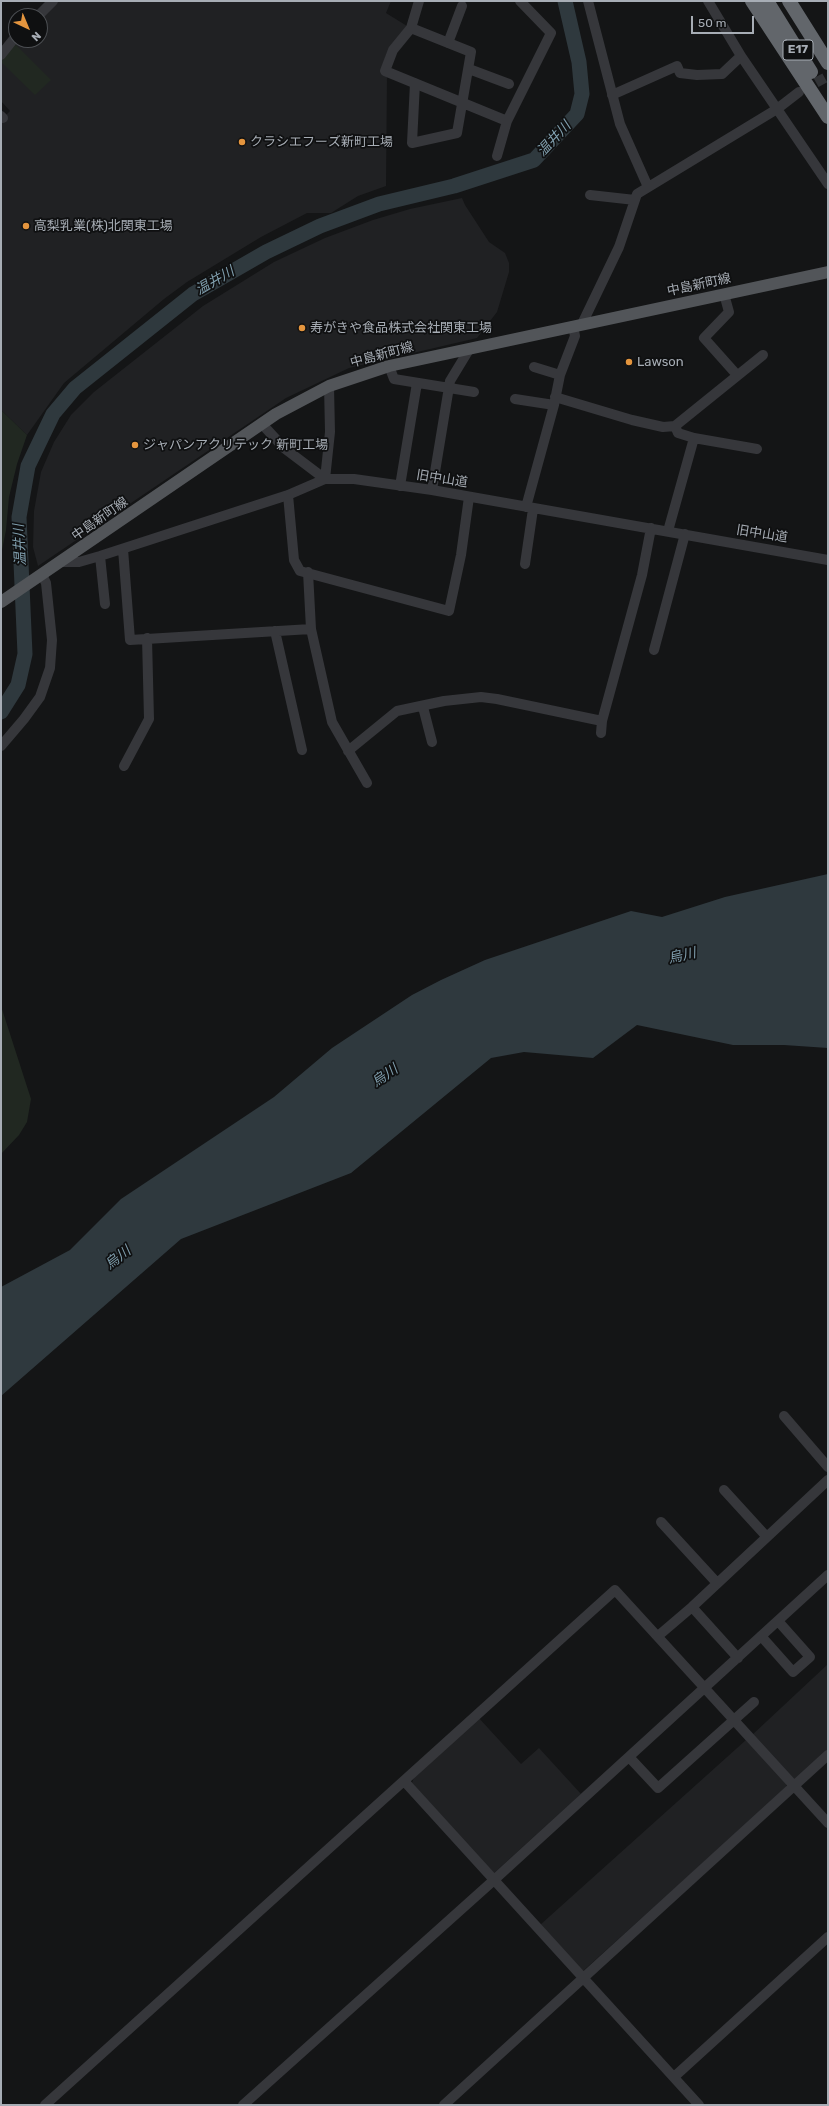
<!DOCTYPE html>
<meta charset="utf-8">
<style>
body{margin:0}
#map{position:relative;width:829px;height:2106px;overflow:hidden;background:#141516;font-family:Rubik,sans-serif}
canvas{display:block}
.frame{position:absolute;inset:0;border:2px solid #a7adb5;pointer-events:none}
.north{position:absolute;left:8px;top:8px;width:40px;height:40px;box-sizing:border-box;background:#0f1011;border:1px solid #4c4f53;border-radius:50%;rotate:136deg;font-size:11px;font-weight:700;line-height:16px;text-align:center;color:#a7adb5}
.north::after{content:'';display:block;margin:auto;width:14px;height:18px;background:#e4953e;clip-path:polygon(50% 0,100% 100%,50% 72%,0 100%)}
.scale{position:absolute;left:691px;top:16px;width:63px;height:18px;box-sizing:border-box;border:2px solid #a7adb5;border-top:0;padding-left:5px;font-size:12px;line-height:14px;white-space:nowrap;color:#a7adb5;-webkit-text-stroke:3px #0f1011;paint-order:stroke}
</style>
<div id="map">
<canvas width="829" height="2106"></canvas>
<div class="frame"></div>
<div class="north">N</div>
<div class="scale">50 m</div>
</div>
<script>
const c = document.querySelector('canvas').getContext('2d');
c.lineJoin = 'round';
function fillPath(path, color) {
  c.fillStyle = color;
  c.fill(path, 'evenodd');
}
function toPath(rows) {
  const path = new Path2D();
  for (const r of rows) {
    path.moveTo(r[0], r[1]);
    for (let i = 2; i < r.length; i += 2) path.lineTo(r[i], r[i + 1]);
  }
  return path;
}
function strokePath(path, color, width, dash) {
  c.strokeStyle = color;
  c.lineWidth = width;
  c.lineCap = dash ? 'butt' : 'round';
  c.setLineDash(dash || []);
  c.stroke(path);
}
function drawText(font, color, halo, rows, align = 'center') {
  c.font = font + ' Rubik,"Noto Sans JP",sans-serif';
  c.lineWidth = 3.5;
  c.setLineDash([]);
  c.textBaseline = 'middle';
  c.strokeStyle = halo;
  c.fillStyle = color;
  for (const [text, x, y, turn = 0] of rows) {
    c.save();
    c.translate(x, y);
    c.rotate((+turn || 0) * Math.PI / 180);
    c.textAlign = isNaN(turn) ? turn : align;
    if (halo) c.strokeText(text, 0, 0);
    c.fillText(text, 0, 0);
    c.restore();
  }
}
const built = toPath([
 [57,1,391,1,386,13,407,26,387,53,380,73,387,76,386,186,358,196,331,213,307,213,261,237,187,282,164,299,64,383,27,435,1,410,1,120,10,111,1,101,1,59,16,40,40,40,40,17],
 [462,198,465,205,489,242,505,253,509,263,509,272,497,312,477,338,349,368,286,398,38,566,33,547,34,511,41,472,54,442,71,415,94,392,203,306,274,262,325,238,373,220,410,209],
 [828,1664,828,1750,794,1782,751,1736],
 [478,1717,521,1764,539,1748,581,1794,493,1874,412,1783,414,1777],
 [746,1740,787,1783,786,1788,583,1971,540,1925]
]);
const green = toPath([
 [12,45,16,45,51,80,35,95,1,62],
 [1,410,27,435,17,464,9,497,6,530,1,555],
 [1,1006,31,1099,27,1122,19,1135,1,1154]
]);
const water = toPath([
 [828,874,828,1048,784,1045,733,1045,637,1025,593,1058,524,1052,491,1058,351,1173,181,1239,1,1396,1,1287,70,1250,121,1199,274,1097,332,1048,412,995,441,980,485,960,631,911,662,917,725,897]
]);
const river = toPath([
 [1,712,18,685,25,654,19,517,28,466,53,414,75,388,193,294,266,252,320,226,379,204,454,186,534,160,577,114,582,94,579,62,565,1]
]);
const minorTunnel = toPath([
 [803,90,828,76]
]);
const minor = toPath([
 [419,1,411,28,393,50,385,71,507,121],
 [588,1,620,124,648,187],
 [708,1,741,56,828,184],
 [38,16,53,1],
 [411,28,471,52,457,133,412,143,415,83],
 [448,43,462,6],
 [1,55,16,36],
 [469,69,509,84],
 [612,95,677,66,680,73,697,75,722,74,741,56],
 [1,116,3,118],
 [497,156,507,121,551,33,520,1],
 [590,195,635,200],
 [724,294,729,312,704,338,737,375],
 [582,324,619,247,637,194,777,109,799,92],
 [389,366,394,379,474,392],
 [534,367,560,375],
 [555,397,632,420,663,427,675,426,763,355],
 [515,399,554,405],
 [262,424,284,448,325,479,330,432,329,386],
 [675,426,678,433,694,438,757,449],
 [400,486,417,383],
 [432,490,450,381,470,348],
 [288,495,294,560,300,571,449,611,461,555,469,497],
 [526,507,554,405,560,375,575,336,573,326],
 [668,531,694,438],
 [123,549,130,640,311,629],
 [100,556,105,604],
 [61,562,79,562,100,556,288,495,325,479,354,479,432,490,828,560],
 [525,564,533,509],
 [308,572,311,629,332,722,367,783],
 [275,631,302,750],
 [654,650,685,534],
 [423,707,432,742],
 [601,733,602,721,642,575,651,528],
 [1,746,24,719,40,697,50,668,52,640,46,583,42,575],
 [348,751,397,711,444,701,481,697,497,699,602,721],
 [124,766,149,719,147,638],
 [784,1416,828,1467],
 [724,1490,766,1536],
 [661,1522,717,1583],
 [692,1607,738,1658],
 [658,1636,692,1607,828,1480],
 [761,1636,793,1672,810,1657,778,1621],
 [629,1757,658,1788,754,1702],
 [404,1781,699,2105],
 [674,2077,828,1937],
 [45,2105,615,1590,828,1823],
 [243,2105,494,1880,828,1575],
 [444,2105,828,1755]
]);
const major = toPath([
 [1,602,276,414,329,386,389,366,828,272]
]);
const highway = toPath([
 [752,1,828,117],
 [767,1,811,72],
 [789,1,828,63]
]);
const markers = [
 [242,142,4,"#e4953e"],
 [26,226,4,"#e4953e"],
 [302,328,4,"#e4953e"],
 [629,362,4,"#e4953e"],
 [135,445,4,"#e4953e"]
];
const shields = [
 [798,50,30]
];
const shieldNames = [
 ["E17",798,50]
];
const poiNames = [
 ["クラシエフーズ新町工場",250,142],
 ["高梨乳業(株)北関東工場",34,226],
 ["寿がきや食品株式会社関東工場",310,328],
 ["Lawson",637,362],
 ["ジャパンアクリテック 新町工場",143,445]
];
const streetNames = [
 ["中島新町線",699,285,-12],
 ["中島新町線",382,355,-15],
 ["旧中山道",442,479,9],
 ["中島新町線",100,519,-35],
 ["旧中山道",762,534,9]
];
const waterNames = [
 ["温井川",554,139,-47],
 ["温井川",215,281,-30],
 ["温井川",20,545,-93],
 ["烏川",682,956,-13],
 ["烏川",385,1076,-35],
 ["烏川",118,1258,-38]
];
fillPath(built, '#202123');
fillPath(green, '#212821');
fillPath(water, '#2f393e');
strokePath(river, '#2f393e', 15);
strokePath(minorTunnel, '#313336', 10, [10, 5]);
strokePath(minor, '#36373b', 10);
strokePath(major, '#525559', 12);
strokePath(highway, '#62666b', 14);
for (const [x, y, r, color] of markers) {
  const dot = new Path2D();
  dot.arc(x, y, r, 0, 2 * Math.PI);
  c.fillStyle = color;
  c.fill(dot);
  strokePath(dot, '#0f1011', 1.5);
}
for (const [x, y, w] of shields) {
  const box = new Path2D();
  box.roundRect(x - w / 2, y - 10, w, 20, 3);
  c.fillStyle = '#0f1011';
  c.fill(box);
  strokePath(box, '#a7adb5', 1);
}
drawText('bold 12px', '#a7adb5', null, shieldNames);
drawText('13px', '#a7adb5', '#0f1011', poiNames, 'left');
drawText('13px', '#a7adb5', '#0f1011', streetNames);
drawText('italic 14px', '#809fae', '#0f1011', waterNames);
</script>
